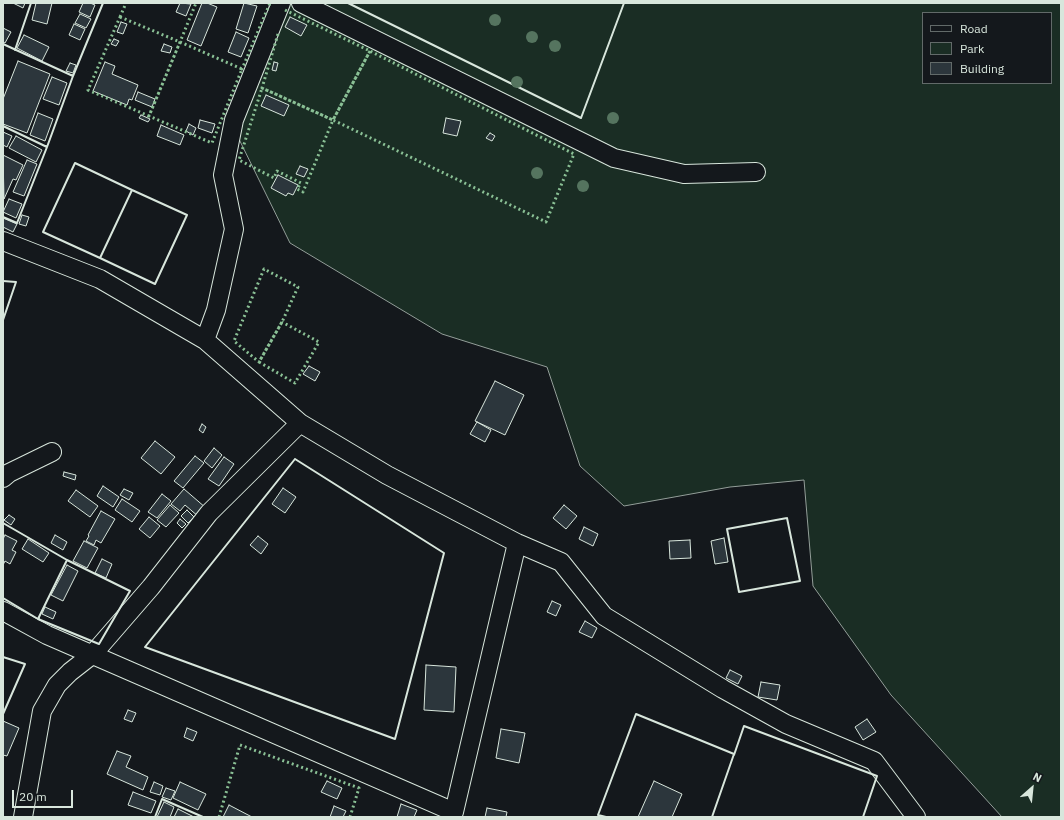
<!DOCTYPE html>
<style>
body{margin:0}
#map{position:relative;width:1064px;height:820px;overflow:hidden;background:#14181c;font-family:"IBM Plex Sans",sans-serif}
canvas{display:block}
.frame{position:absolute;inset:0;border:4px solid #d8e6dc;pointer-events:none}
.legend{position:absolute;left:922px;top:12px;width:130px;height:72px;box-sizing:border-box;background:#14181c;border:1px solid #626a69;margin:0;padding:5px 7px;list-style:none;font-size:12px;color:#d8e6dc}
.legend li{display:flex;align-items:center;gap:8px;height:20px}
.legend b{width:20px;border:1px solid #626a69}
.north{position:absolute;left:1012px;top:768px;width:40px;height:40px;-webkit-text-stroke:3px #14181c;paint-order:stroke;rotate:27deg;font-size:11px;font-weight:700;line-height:16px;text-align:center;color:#d8e6dc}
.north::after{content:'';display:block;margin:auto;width:14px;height:18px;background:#d8e6dc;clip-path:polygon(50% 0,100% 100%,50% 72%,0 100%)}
.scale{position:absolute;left:12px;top:790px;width:61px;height:18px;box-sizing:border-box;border:2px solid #d8e6dc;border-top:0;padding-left:5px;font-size:12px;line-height:14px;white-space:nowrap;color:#d8e6dc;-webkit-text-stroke:3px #14181c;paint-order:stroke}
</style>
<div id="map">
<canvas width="1064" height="820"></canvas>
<div class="frame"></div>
<ul class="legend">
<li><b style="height:5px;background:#14181c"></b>Road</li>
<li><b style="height:11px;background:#1a2d24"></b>Park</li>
<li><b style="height:11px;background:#2c363c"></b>Building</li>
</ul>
<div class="north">N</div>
<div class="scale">20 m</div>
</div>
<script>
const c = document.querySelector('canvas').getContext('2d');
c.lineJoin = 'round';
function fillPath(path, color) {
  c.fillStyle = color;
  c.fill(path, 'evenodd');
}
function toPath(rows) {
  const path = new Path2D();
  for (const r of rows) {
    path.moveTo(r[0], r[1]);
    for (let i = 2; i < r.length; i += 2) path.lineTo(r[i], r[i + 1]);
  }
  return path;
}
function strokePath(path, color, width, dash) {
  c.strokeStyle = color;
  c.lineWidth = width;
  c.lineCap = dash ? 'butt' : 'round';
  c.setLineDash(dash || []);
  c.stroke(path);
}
const green = toPath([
 [270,3,1061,3,1061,817,1002,817,891,695,813,586,804,480,730,487,624,506,580,466,547,367,442,334,290,243,235,131,270,3],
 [923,13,1051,13,1051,83,923,83,923,13]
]);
const building = toPath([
 [13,3,25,3,23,8,13,3],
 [36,3,52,3,47,24,32,20,36,3],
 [83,3,90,3,95,5,90,17,79,12,83,3],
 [180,3,191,4,186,16,176,12,180,3],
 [202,3,207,3,217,7,201,46,187,40,202,3],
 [244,3,257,6,248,33,236,29,244,3],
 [80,14,91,19,86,28,75,23,80,14],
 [290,17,307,25,301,36,285,27,290,17],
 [121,22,127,24,123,34,117,32,121,22],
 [74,24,85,29,80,40,69,35,74,24],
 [3,28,11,32,5,43,3,42,3,28],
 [236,32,249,38,241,57,228,52,236,32],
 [24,35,49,47,42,61,17,48,24,35],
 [114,39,119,41,116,46,111,44,114,39],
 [164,44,172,47,170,53,161,51,164,44],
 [18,61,50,74,27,133,3,124,3,99,18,61],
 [105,62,115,66,112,74,138,85,132,100,129,99,127,105,93,91,105,62],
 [274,62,278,63,276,71,272,70,274,62],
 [70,63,76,65,73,73,66,71,70,63],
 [52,77,67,83,59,105,43,99,52,77],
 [138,92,155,99,152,107,135,100,138,92],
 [266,95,289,105,284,116,261,106,266,95],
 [38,113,53,119,45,141,30,135,38,113],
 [141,115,150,119,148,122,139,118,141,115],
 [446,118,461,121,457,136,443,133,446,118],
 [200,120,215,124,212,133,198,128,200,120],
 [189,124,196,128,193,135,186,131,189,124],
 [161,125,184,135,180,145,157,136,161,125],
 [3,132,12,136,7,147,3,145,3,132],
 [490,133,495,136,492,141,486,138,490,133],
 [16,136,42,150,36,162,9,148,16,136],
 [3,155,23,165,16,180,13,179,4,199,3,155],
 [27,160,37,164,24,196,13,192,27,160],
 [300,166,308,169,304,177,296,174,300,166],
 [278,175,298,185,293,195,288,193,286,196,271,188,278,175],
 [9,199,22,204,16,218,3,212,9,199],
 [22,215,29,217,26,226,19,224,22,215],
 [3,218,17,224,13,232,3,227,3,218],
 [309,366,320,372,315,381,303,374,309,366],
 [495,381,524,395,505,435,475,421,495,381],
 [477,422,491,430,485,442,470,434,477,422],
 [202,424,206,427,203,433,199,430,202,424],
 [155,441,175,457,161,474,141,458,155,441],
 [214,448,222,455,212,468,204,461,214,448],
 [195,456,204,463,183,488,174,481,195,456],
 [224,457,234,464,219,486,208,479,224,457],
 [64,472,76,475,75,480,63,476,64,472],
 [103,486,119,497,113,507,97,496,103,486],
 [283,488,296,497,285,513,272,504,283,488],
 [124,489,133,493,129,500,120,495,124,489],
 [184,489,206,508,199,517,185,505,180,511,171,504,184,489],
 [76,490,98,506,90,517,68,501,76,490],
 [162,494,171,501,157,518,148,512,162,494],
 [122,499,140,511,132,522,115,510,122,499],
 [170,505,179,513,166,527,157,520,170,505],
 [564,505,577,516,566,529,553,518,564,505],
 [187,510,194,517,188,523,181,516,187,510],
 [101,511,115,519,101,543,96,540,94,545,86,541,89,536,88,535,101,511],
 [9,515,15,519,11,525,4,520,9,515],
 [149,517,160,526,150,538,139,529,149,517],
 [180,519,186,524,182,528,177,523,180,519],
 [584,527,598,534,593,546,579,539,584,527],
 [5,535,17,541,12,550,16,552,10,564,5,561,3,565,3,539,5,535],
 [55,535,67,542,63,550,51,543,55,535],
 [258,536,268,544,261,554,250,545,258,536],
 [724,538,728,562,715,564,711,541,724,538],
 [28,539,49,553,43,562,22,549,28,539],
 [690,540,691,558,670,559,669,541,690,540],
 [84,541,98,548,87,568,73,561,84,541],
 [102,559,112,564,106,578,95,573,102,559],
 [67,565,78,571,63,601,51,595,67,565],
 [552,601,561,605,556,616,547,612,552,601],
 [45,607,56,612,53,619,42,614,45,607],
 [585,621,597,628,592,638,579,632,585,621],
 [426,665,456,667,454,712,424,710,426,665],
 [730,670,742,676,738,684,726,678,730,670],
 [761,682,780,685,777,700,758,697,761,682],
 [128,710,136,713,132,722,124,719,128,710],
 [867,719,876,732,863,740,855,727,867,719],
 [3,721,19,728,7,756,3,755,3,721],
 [187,728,197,732,193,741,184,737,187,728],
 [501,729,525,733,519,763,496,758,501,729],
 [117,751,131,756,126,767,148,777,143,790,107,774,117,751],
 [327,781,342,788,337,799,321,792,327,781],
 [654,781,682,794,672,817,638,817,654,781],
 [154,782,163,786,160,795,150,792,154,782],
 [180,782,206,794,198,810,173,798,180,782],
 [166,788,175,791,171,800,162,797,166,788],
 [133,792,156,801,151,813,128,805,133,792],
 [164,802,174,807,170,817,157,817,164,802],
 [401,804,417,810,414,817,397,817,401,804],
 [229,805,252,817,223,817,229,805],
 [334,806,346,811,343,817,330,817,334,806],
 [487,808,507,812,506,817,485,817,487,808],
 [178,809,194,817,174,817,178,809]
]);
const street = toPath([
 [301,3,614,158,684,174,756,172],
 [3,241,100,279,205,340,300,423,387,475,517,543,561,562,604,616,723,689,786,724,874,761,916,817],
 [205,340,216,310,234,229,223,175,234,120,281,3],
 [3,478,9,473,52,452],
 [3,611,47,635,454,812,517,543],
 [23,817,42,711,57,685,70,672,93,654,151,587,209,513,300,423]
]);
const hedge = toPath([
 [285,10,370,51,574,154,546,222,333,120,370,51],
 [120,17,180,42,149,116,88,90,120,17],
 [120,17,126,3],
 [278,34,262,88,333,120,370,51],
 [180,42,242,69,212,143,149,116,180,42],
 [181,43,180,42,196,3],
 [241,69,242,69,270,3],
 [262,88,333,120,303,192,297,189,301,183,277,171,274,178,239,160,262,88],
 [282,322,259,362,234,341,264,269,298,287,282,322,259,362,295,383,319,342,282,322],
 [219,817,240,745,359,788,350,817]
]);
const wall = toPath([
 [348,3,581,118,624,3],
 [3,44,73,76,47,147,3,126],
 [15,50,31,3],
 [72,75,73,76,103,3],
 [75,163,132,190,100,258,43,232,75,163],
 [132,190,187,215,155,284,100,258,132,190],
 [3,217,17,223,47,147,46,146],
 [3,281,16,282,3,320],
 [295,459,444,553,395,739,145,647,295,459],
 [787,518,800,581,739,592,727,529,787,518],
 [3,523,67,560],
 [67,560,130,591,99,644,38,619,67,560],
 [3,598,38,619,39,618],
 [3,657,25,664,3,714],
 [734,755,744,726,877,776,863,817],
 [155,817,162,799,203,817],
 [606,817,598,815,636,714,734,754,712,817]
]);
const trees = [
 [495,20],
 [532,37],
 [555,46],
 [517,82],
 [613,118],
 [537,173],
 [583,186]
];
fillPath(green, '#1a2d24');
strokePath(green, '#939e99', 1);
fillPath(building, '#2c363c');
strokePath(building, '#d8e6dc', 1);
strokePath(street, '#d8e6dc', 20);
strokePath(street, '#14181c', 18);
strokePath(hedge, '#8ac095', 3, [2, 3]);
strokePath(wall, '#d8e6dc', 2);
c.fillStyle = '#55745f';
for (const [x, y] of trees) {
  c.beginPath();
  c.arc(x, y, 6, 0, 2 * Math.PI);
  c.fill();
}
</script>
